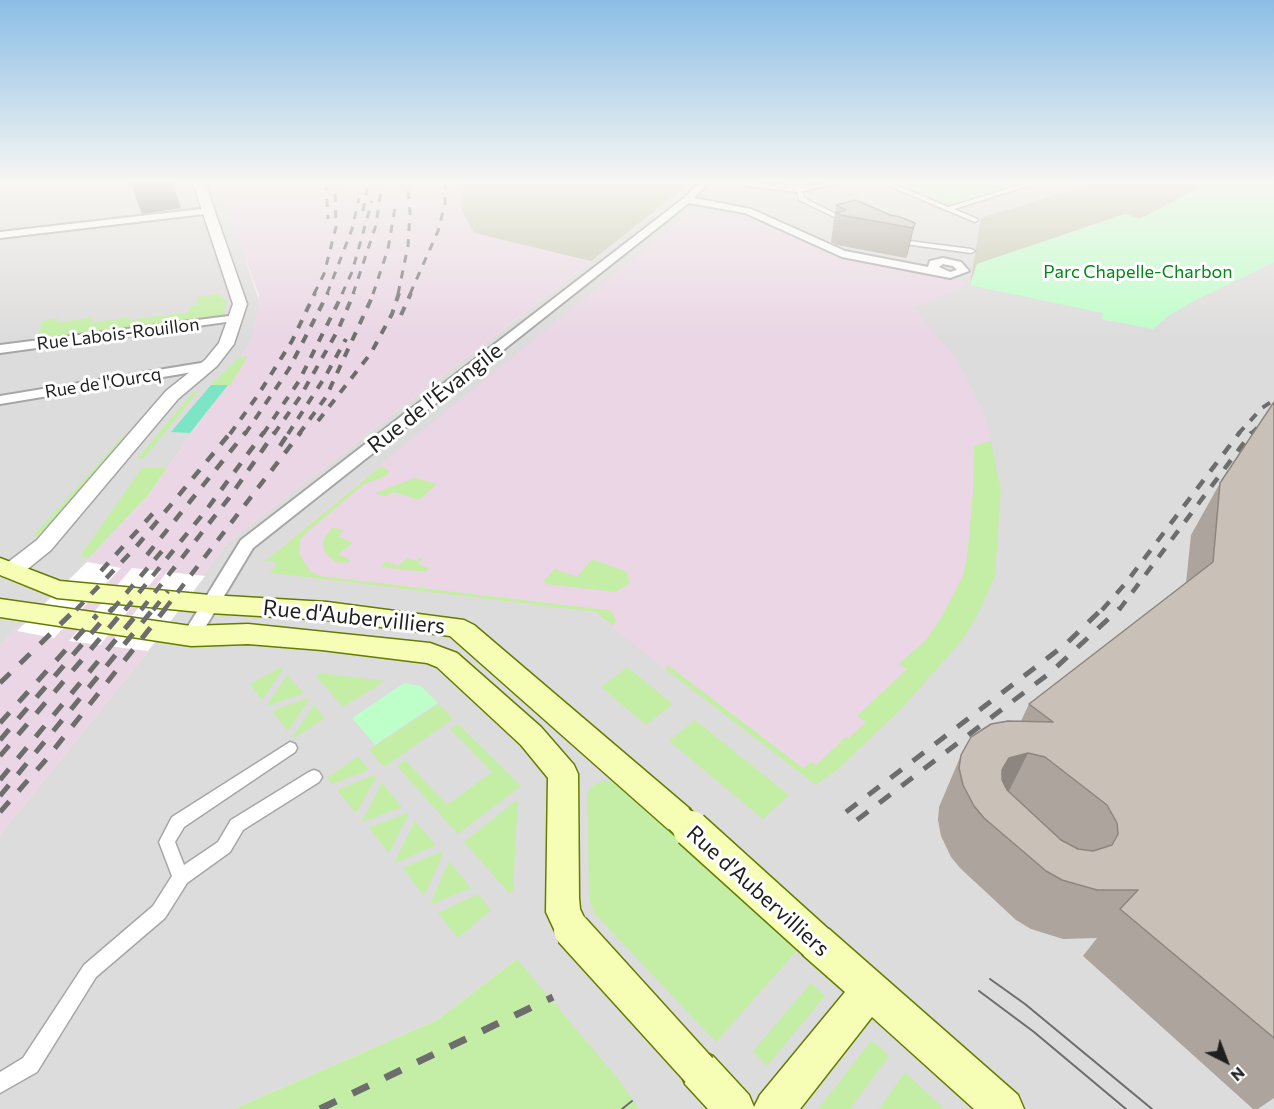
<!DOCTYPE html>
<meta charset="utf-8">
<style>
body{margin:0}
#map{position:relative;width:1274px;height:1109px;overflow:hidden;background:#f0ede4;font-family:Commissioner,sans-serif}
canvas{display:block}
.north{position:absolute;left:1196px;top:1031px;width:60px;height:60px;-webkit-text-stroke:4px #fff;paint-order:stroke;rotate:138deg;font-size:16px;font-weight:700;line-height:24px;text-align:center;color:#1f1f1f}
.north::after{content:'';display:block;margin:auto;width:21px;height:27px;background:#1f1f1f;clip-path:polygon(50% 0,100% 100%,50% 72%,0 100%)}
</style>
<div id="map">
<canvas width="1274" height="1109"></canvas>
<div class="north">N</div>
</div>
<script>
const c = document.querySelector('canvas').getContext('2d');
c.lineJoin = 'round';
function fillPath(path, color) {
  c.fillStyle = color;
  c.fill(path, 'evenodd');
}
function toPath(rows) {
  const path = new Path2D();
  for (const r of rows) {
    path.moveTo(r[0], r[1]);
    for (let i = 2; i < r.length; i += 2) path.lineTo(r[i], r[i + 1]);
  }
  return path;
}
function strokePath(path, color, width, dash) {
  c.strokeStyle = color;
  c.lineWidth = width;
  c.lineCap = dash ? 'butt' : 'round';
  c.setLineDash(dash || []);
  c.stroke(path);
}
function drawText(font, color, halo, rows, align = 'center') {
  c.font = font + ' Commissioner,sans-serif';
  c.lineWidth = 6;
  c.setLineDash([]);
  c.textBaseline = 'middle';
  c.strokeStyle = halo;
  c.fillStyle = color;
  for (const [text, x, y, turn = 0] of rows) {
    c.save();
    c.translate(x, y);
    c.rotate((+turn || 0) * Math.PI / 180);
    c.textAlign = isNaN(turn) ? turn : align;
    if (halo) c.strokeText(text, 0, 0);
    c.fillText(text, 0, 0);
    c.restore();
  }
}
const residential = toPath([
 [0,183,310,183,246,261,259,301,253,337,212,405,148,495,87,562,0,645],
 [464,183,1274,183,1274,1109,582,1109,517,959,437,1020,234,1109,0,1109,0,835,148,651,228,542,590,262,500,240]
]);
const industrial = toPath([
 [218,183,464,183,461,209,500,240,591,261,228,542,148,651,0,835,0,645,87,562,148,495,212,405,253,337,259,295],
 [700,204,745,213,837,256,969,283,957,291,913,307,957,359,983,411,989,430,1001,491,995,576,978,614,964,638,902,708,838,769,816,785,592,612,285,576,276,550]
]);
const construction = toPath([
 [464,183,690,183,591,261,474,233,461,209],
 [1093,183,1208,183,1140,219,1125,214,977,264,970,285,981,218]
]);
const grass = toPath([
 [219,294,227,302,224,315,220,317,37,340,42,321,47,320,58,318,57,323,93,317,92,323,129,317,128,320,189,312,190,306,196,305,197,297],
 [248,356,230,385,211,385,239,358],
 [193,392,198,392,144,458,137,459],
 [126,433,132,433,41,536,33,536],
 [991,441,1001,491,995,576,978,614,964,638,902,708,838,769,816,785,665,669,668,665,803,768,812,762,816,765,846,737,849,738,866,722,857,716,907,669,899,664,926,640,941,618,963,576,967,558,973,492,974,446],
 [381,466,390,472,385,476,364,484,305,534,300,540,299,554,311,572,320,576,608,610,613,613,616,621,613,626,595,612,270,573,275,567,275,562,265,561],
 [142,468,167,468,148,495,88,558,80,556],
 [415,478,437,484,419,500,394,492,385,496,375,493],
 [333,527,344,531,338,536,353,543,338,554,351,560,347,563,336,562,327,555,323,547,324,538],
 [407,558,416,561,420,558,423,559,418,564,429,568,425,572,381,567,386,561,398,566],
 [592,559,627,572,630,583,616,592,546,584,544,580,555,569,577,577],
 [281,667,283,669,262,700,250,684],
 [627,667,673,704,646,725,601,687],
 [321,673,385,681,343,707,316,676],
 [287,675,304,693,268,706,267,705],
 [308,698,309,700,288,731,272,711],
 [439,704,453,719,384,767,369,750],
 [314,705,325,718,294,738,293,736],
 [695,720,789,795,763,819,669,741],
 [458,724,521,786,458,834,397,766,405,760,447,805,492,772,450,729],
 [358,756,369,770,332,784,327,778],
 [374,775,376,778,356,813,337,790],
 [602,781,613,781,622,787,799,948,716,1042,594,913,589,899,587,794,592,786],
 [382,783,402,807,363,822,362,821],
 [518,799,513,891,510,894,464,842],
 [407,813,408,815,389,853,369,828],
 [415,821,436,845,396,863,395,861],
 [441,852,443,854,424,896,403,868],
 [449,861,471,888,430,905],
 [478,894,491,910,458,938,438,913],
 [517,959,619,1080,639,1109,234,1109,437,1020],
 [811,983,825,996,767,1066,753,1051],
 [872,1040,889,1056,850,1109,818,1109],
 [905,1072,944,1109,879,1109]
]);
const park = toPath([
 [895,183,1025,183,954,204,945,203],
 [1208,183,1274,183,1274,262,1196,300,1168,316,1153,329,1102,319,1103,313,970,285,977,264,1125,214,1140,219],
 [404,683,421,686,438,703,375,745,352,718]
]);
const pitch = toPath([
 [211,385,228,385,190,433,171,432]
]);
const pier = toPath([
 [87,562,121,568,54,638,17,631],
 [132,568,161,571,100,645,69,641],
 [167,572,205,576,148,651,108,646]
]);
const pedestrian = toPath([
 [882,183,891,183,948,207,1027,183,1037,183,954,209,977,219,978,220,975,222,882,183],
 [1076,183,1090,183,1090,184,1087,186,1076,183],
 [797,188,801,188,804,198,850,221,845,222,799,200,797,188],
 [894,239,971,249,975,251,971,253,897,243,893,241,894,239],
 [290,742,295,744,297,748,295,752,184,827,175,842,184,865,218,842,231,820,309,772,314,770,319,772,322,777,319,782,243,830,230,852,187,883,165,918,96,977,37,1072,0,1093,0,1072,23,1058,84,965,153,906,172,876,159,842,172,817,290,742]
]);
const minor = toPath([
 [699,183,708,183,694,198,751,209,845,251,928,267,930,261,943,258,961,262,969,271,950,278,842,257,745,213,689,203,253,548,197,641,191,643,185,641,182,636,185,631,241,540,684,198,699,183],
 [943,264,953,266,957,270,950,272,939,267,943,264],
 [744,183,799,186,839,183,799,192,748,186,744,183],
 [210,208,215,211,213,213,0,238,0,232,210,208],
 [237,315,241,316,241,320,0,353,0,345,237,315],
 [207,362,211,363,213,366,211,369,0,404,0,396,207,362]
]);
const tertiary = toPath([
 [193,183,205,183,247,304,234,344,217,366,178,399,51,550,19,576,11,578,3,576,0,571,3,566,37,540,166,391,205,360,219,343,233,304,193,183]
]);
const secondary = toPath([
 [0,558,60,581,210,595,327,602,464,620,474,625,690,809,695,819,690,829,679,833,668,829,450,636,327,620,210,613,57,598,0,575,0,558],
 [0,599,191,626,248,624,430,643,457,653,541,727,574,765,578,774,579,898,580,909,590,930,584,942,572,947,560,942,546,912,548,778,521,745,437,667,427,663,322,650,248,644,191,646,0,617,0,599],
 [816,924,829,929,1018,1095,1024,1109,974,1109,872,1017,800,1109,708,1109,685,1084,679,1070,685,1056,699,1050,713,1056,749,1095,754,1107,760,1095,845,992,803,955,798,942,803,929,816,924]
]);
const tram = toPath([
 [990,979,1025,1004,1152,1109],
 [979,991,1034,1032,1126,1109],
 [622,1109,632,1101]
]);
const railFar4 = toPath([
 [326,183,328,219],
 [363,211,368,183],
 [314,294,324,274,336,227,335,183],
 [327,294,352,229,359,198],
 [342,294,352,272,372,201],
 [353,294,376,225,382,183],
 [373,294,388,249,396,202],
 [398,294,408,246,410,212,407,183],
 [410,294,438,231,445,204,445,183]
]);
const railFar3 = toPath([
 [401,315,411,293],
 [318,421,371,353,392,314,399,293],
 [230,434,258,395,292,341,315,293],
 [245,434,289,369,328,293],
 [263,434,299,381,343,293],
 [274,434,300,397,338,330,354,293],
 [288,434,325,377,346,339],
 [299,434,326,397,374,293],
 [1238,434,1262,408,1274,400],
 [1251,434,1274,411]
]);
const railFar2 = toPath([
 [280,446,289,432],
 [147,555,246,432],
 [101,571,157,509],
 [76,610,136,547,231,432],
 [112,610,162,551],
 [125,610,207,509,264,432],
 [141,610,229,498,275,432],
 [153,610,168,591],
 [164,610,301,432],
 [1102,610,1125,584,1240,432],
 [1119,610,1252,432]
]);
const railFar1 = toPath([
 [0,683,77,608],
 [0,723,97,615],
 [0,740,113,608],
 [0,756,126,608],
 [0,780,142,608],
 [0,796,154,608],
 [0,812,44,762,166,608],
 [846,812,1066,644,1103,608],
 [857,820,1051,672,1120,608]
]);
const rail = toPath([
 [320,1109,553,997]
]);
const secondaryBridgeFar1 = toPath([
 [679,819,692,831]
]);
const secondaryBridge = toPath([
 [691,829,816,942],
 [572,930,699,1070]
]);
const wall = toPath([
 [836,205,890,215,915,223,906,258,837,245,831,242],
 [1274,402,1274,1098,1258,1109,1253,1109,1083,956,1097,938,1063,939,1031,929,1016,920,960,868,951,857,941,836,938,820,939,807,961,755,1021,721,1029,704,1186,583,1191,535,1220,483]
]);
const shadedWall = toPath([
 [147,183,173,183,181,208,142,214,131,185],
 [915,223,908,253,906,258,913,228],
 [1028,753,1002,805,1002,770,1009,758]
]);
const building = toPath([
 [131,183,147,183,131,185,131,183],
 [856,200,890,215,900,217,915,223,913,228,841,215,836,213,846,210,836,205,856,200],
 [1274,402,1274,1038,1120,909,1138,890,1097,890,1062,880,1046,871,984,818,974,806,963,785,959,768,961,755,971,737,991,724,1008,721,1053,722,1029,704,1213,562,1220,483,1274,402],
 [1028,753,1045,757,1107,805,1117,823,1118,834,1112,845,1093,851,1078,849,1061,840,1007,790,1002,780,1002,770,1009,758,1028,753]
]);
const farParknames = [
 ["Parc Chapelle-Charbon",1138,272]
];
const farStreetnames = [
 ["Rue Labois-Rouillon",118,334,-7],
 ["Rue de l'Ourcq",103,383,-9]
];
const streetNames = [
 ["Rue de l'Évangile",435,398,-38],
 ["Rue d'Aubervilliers",354,617,6],
 ["Rue d'Aubervilliers",758,891,42]
];
fillPath(residential, '#dddcdc');
fillPath(industrial, '#ead6e5');
fillPath(construction, '#c4c6af');
fillPath(grass, '#c4eea6');
fillPath(park, '#befec8');
fillPath(pitch, '#7ce5c5');
fillPath(pier, '#fff');
strokePath(pedestrian, '#a6a6a6', 3);
strokePath(minor, '#a6a6a6', 4);
strokePath(tertiary, '#a6a6a6', 3);
strokePath(secondary, '#657c00', 3);
fillPath(pedestrian, '#fff');
fillPath(minor, '#fff');
fillPath(tertiary, '#fff');
fillPath(secondary, '#f5feb4');
strokePath(tram, '#6d6d6d', 2);
strokePath(railFar4, '#6d6d6d', 3, [8, 8]);
strokePath(railFar3, '#6d6d6d', 4, [9, 9]);
strokePath(railFar2, '#6d6d6d', 4.5, [11, 11]);
strokePath(railFar1, '#6d6d6d', 5, [14, 14]);
strokePath(rail, '#6d6d6d', 7, [18, 18]);
strokePath(secondaryBridgeFar1, '#657c00', 32, []);
strokePath(secondaryBridge, '#657c00', 39, []);
strokePath(secondaryBridgeFar1, '#f5feb4', 28);
strokePath(secondaryBridge, '#f5feb4', 36);
fillPath(wall, '#ada59d');
fillPath(shadedWall, '#8d8680');
fillPath(building, '#c9c0b7');
strokePath(building, '#8d8680', 1.5);
const sky = c.createLinearGradient(0, 0, 0, 338);
sky.addColorStop(0, '#8bbee5');
sky.addColorStop(0.54, '#f8f7f3');
sky.addColorStop(1, '#f8f7f300');
c.fillStyle = sky;
c.fillRect(0, 0, 1274, 338);
drawText('18px', '#038718', '#fff', farParknames);
drawText('18px', '#1f1f1f', '#fff', farStreetnames);
drawText('22px', '#1f1f1f', '#fff', streetNames);
</script>
